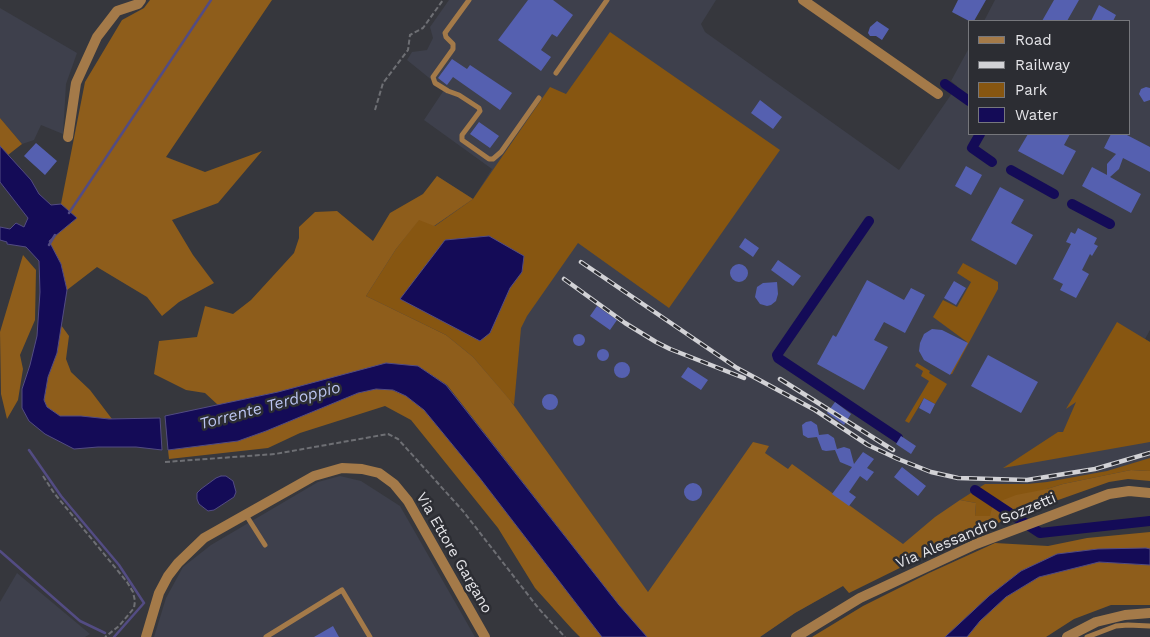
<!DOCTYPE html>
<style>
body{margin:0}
#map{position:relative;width:1150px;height:637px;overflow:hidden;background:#36373d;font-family:"Work Sans",sans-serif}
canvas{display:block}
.legend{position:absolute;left:968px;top:20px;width:162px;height:115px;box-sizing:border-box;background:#2c2d33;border:1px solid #76777c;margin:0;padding:6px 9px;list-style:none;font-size:15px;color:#e5e5e9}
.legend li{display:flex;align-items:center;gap:10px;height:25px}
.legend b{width:25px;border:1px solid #76777c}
</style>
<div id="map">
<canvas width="1150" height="637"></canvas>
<ul class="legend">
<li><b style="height:6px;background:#a47a49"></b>Road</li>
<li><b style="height:6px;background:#d2d2d6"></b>Railway</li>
<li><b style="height:14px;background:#875611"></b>Park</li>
<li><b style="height:14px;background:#140b57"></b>Water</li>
</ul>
</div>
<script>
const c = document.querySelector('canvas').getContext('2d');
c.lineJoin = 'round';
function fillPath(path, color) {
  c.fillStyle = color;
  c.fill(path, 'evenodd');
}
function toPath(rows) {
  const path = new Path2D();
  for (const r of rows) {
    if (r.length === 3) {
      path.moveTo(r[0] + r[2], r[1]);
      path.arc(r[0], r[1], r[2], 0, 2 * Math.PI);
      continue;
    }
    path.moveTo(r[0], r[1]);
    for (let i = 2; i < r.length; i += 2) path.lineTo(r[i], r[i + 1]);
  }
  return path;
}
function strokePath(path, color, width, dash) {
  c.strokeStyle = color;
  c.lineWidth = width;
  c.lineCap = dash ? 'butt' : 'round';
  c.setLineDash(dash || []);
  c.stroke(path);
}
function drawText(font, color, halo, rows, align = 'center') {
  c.font = font + ' "Work Sans",sans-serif';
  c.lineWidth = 5;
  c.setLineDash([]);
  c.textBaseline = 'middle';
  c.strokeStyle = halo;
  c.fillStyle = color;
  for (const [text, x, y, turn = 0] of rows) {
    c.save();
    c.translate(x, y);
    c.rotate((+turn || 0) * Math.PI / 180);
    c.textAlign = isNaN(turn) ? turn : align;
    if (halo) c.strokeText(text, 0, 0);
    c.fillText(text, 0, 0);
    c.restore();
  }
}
const built = toPath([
 [449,0,716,0,701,24,705,32,899,170,957,86,951,81,969,48,969,134,1129,134,1129,21,984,21,995,0,1150,0,1150,330,1145,339,1150,342,1150,471,1131,470,862,575,795,613,760,637,680,637,510,400,446,335,354,291,437,176,473,199,492,169,424,120,444,90,407,60,412,52,427,50,433,38,430,27],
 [0,8,77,53,66,84,63,134,41,125,34,140,22,144,0,118],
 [340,476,361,481,400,506,475,637,154,637,166,598,183,567,211,545,318,482],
 [17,573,90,634,85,637,0,637,0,602]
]);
const green = toPath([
 [610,32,780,150,669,308,578,243,527,316,521,328,514,405,473,357,446,335,366,296,396,249,419,219,435,226,473,199,550,87,566,94],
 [489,236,522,272,510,288,490,333,400,299,445,240],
 [963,263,998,282,998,289,952,374,950,374,967,342,933,317,943,300,957,307,971,282,957,273],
 [1117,322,1150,342,1150,442,1003,468,1058,432,1063,432,1076,402,1066,409],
 [917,363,930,371,929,373,947,384,935,404,924,398,909,423,905,421,929,381,921,376,923,371,915,366],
 [1150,458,1150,471,1131,470,1063,484,1047,489,990,516,975,516,976,503,960,500,985,484,1028,484,1047,482,1107,471]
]);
const forest = toPath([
 [150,0,272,0,166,157,205,172,262,151,218,203,172,220,193,255,214,283,179,302,162,316,147,297,97,267,67,290,61,264,49,241,77,218,61,204,85,82,122,20,144,8],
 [0,118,22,144,8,155,0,146],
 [437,176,473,199,434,226,419,220,396,249,366,296,446,335,473,357,510,400,648,592,753,442,769,446,765,453,788,469,792,464,903,544,935,517,960,500,976,503,975,516,990,516,993,504,1016,495,1047,489,1063,484,1131,470,1150,471,1150,481,1128,479,1109,482,1016,515,916,560,849,593,843,586,795,613,760,637,647,637,619,605,447,385,418,366,278,392,218,405,205,393,186,390,154,374,159,341,197,337,205,306,233,314,251,300,294,253,299,238,299,227,315,212,337,211,373,241,390,213,423,194],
 [23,255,36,270,35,320,20,355,23,369,18,400,7,419,1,394,0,332],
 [61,325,69,336,66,359,71,372,90,390,112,419,60,416,47,407,44,400,48,377,57,353],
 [376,389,392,390,406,396,424,410,479,477,602,637,580,637,572,629,535,588,498,528,432,446,411,420,385,406,300,433,268,448,169,459,168,450,238,441,266,431,358,393],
 [1150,532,1150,549,1098,549,1058,554,1021,571,989,596,945,637,812,637,863,606,929,573,995,543,1048,546,1087,538],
 [1099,562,1150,565,1150,605,1111,605,1074,619,1046,637,967,637,980,621,1006,597,1039,577]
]);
const water = toPath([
 [0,146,31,180,39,194,51,205,61,204,77,218,49,241,61,264,67,290,57,353,48,377,44,400,47,407,60,416,81,416,109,419,160,418,162,450,136,447,98,447,74,449,45,434,29,421,22,408,22,389,30,365,37,336,40,292,39,261,26,247,7,244,7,242,0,240,0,227,10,229,16,223,24,227,28,218,0,182,0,146],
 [489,236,524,256,522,272,510,288,490,333,480,341,400,299,445,240,489,236],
 [386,363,418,366,446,385,619,605,647,637,602,637,479,477,424,410,406,396,393,390,376,389,358,393,266,431,238,441,168,450,165,416,278,392,386,363],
 [221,476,226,476,233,481,236,492,234,497,214,510,208,511,199,504,197,499,197,493,201,489,216,478,221,476],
 [1146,548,1150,549,1150,565,1099,562,1039,577,1006,597,980,621,967,637,945,637,989,596,1021,571,1057,554,1098,549,1146,548]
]);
const stream = toPath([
 [69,213,211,0],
 [49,245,55,235],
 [29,450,61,496,119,565,144,603,114,637],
 [0,551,80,621,105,633]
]);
const canal = toPath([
 [945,84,969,101],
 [980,134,972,148,992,162],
 [1011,170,1054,194],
 [1072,204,1110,224],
 [869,221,777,355,778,358,898,438],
 [975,490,1040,533,1150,521]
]);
const building = toPath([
 [528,0,553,0,573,15,557,37,552,34,541,50,551,57,541,71,498,40],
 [958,0,986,0,974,21,969,21,952,12],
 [1054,0,1079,0,1067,21,1042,21],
 [1099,5,1116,15,1113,21,1091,21],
 [877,21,889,29,882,40,876,36,870,36,868,33,870,27],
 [452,59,467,69,470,65,512,93,500,110,453,77,447,85,438,78],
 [1146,87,1150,88,1150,100,1144,102,1139,94,1141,89],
 [760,100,782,117,773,129,751,113],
 [479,122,499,136,490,148,470,134],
 [1028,134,1070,134,1064,145,1076,151,1063,175,1018,151],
 [1111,134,1125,134,1150,147,1150,172,1123,158,1119,169,1110,177,1141,194,1131,213,1082,186,1092,167,1107,175,1107,164,1116,154,1104,148],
 [36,143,57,161,45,175,24,156],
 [966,166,982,175,971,195,955,186],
 [1000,187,1024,200,1011,223,1033,235,1016,265,971,240],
 [1078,228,1097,238,1094,244,1098,246,1092,256,1090,254,1082,270,1089,274,1076,298,1060,290,1063,284,1053,279,1071,244,1066,242,1071,232,1075,234],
 [745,238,759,248,753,257,739,247],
 [778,260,801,276,793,286,771,270],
 [739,273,9],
 [867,280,904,300,911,288,925,295,905,333,884,322,874,340,888,347,864,390,817,364,833,335,836,337],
 [954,281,966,288,956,305,944,298],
 [777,282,778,294,776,301,771,305,767,306,760,304,755,297,757,287,763,283],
 [597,306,617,320,610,330,590,316],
 [932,329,942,330,968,343,950,375,924,360,919,351,920,343,924,334],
 [579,340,6],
 [603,355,6],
 [988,355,1038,382,1021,413,971,386],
 [622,370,8],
 [688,367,708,380,701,390,681,377],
 [550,402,8],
 [924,398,935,404,930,414,919,408],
 [835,402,851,414,844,425,827,413],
 [811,421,817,425,819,435,828,434,834,438,837,449,844,447,850,449,854,464,863,452,874,459,867,468,874,472,867,481,860,476,849,492,856,497,849,506,832,494,852,467,840,462,835,450,826,451,822,450,817,437,808,438,803,435,802,425,806,422],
 [901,436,916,446,911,454,896,444],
 [902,467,926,486,918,496,894,477],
 [693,492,9],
 [333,626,339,637,314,637]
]);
const path = toPath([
 [375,110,383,83,408,50,410,35,423,28,443,0],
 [165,462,275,454,388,434,398,439,463,511,539,609,565,637],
 [43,476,54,493,127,582,133,592,135,601,134,608,119,626,105,637]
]);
const service = toPath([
 [469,0,445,33,446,37,453,44,453,49,433,77,435,83,448,91,459,95,479,108,480,111,462,135,462,140,489,159,493,159,501,152,539,98],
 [556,73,607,0],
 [246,515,265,545],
 [266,637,342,590,370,637],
 [1087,637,1116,626,1128,625,1150,626]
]);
const minor = toPath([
 [803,0,938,94],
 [68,137,76,83,97,37,117,11,138,4,141,0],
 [146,637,159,593,168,576,178,563,204,538,314,476,342,468,362,469,379,473,394,484,408,501,485,637],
 [796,637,860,598,976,544,1109,494,1129,491,1150,493],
 [1067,637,1096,622,1125,615,1150,613]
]);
const rail = toPath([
 [581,262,737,368,815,410,868,445,898,459,931,472,958,478,1027,480,1095,469,1150,453],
 [564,279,625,323,656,342,670,349,744,378],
 [780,379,893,450]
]);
const streetNames = [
 ["Via Alessandro Sozzetti",976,531,-23],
 ["Via Ettore Gargano",454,553,60]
];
const waterNames = [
 ["Torrente Terdoppio",270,406,-15]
];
fillPath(built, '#3e404c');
fillPath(green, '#875611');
fillPath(forest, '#8e5d1b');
fillPath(water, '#140b57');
strokePath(water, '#534c83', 1);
strokePath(stream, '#534c83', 2.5);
strokePath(canal, '#140b57', 10);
fillPath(building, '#5560b0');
strokePath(path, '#6e6f74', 2, [5, 2.5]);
strokePath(service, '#a47a49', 5);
strokePath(minor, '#a47a49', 10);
strokePath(rail, '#d2d2d6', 4.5);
strokePath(rail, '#2c2d33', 2.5, [8]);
drawText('15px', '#e5e5e9', '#2c2d33', streetNames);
drawText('italic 16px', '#bbc4f0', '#2c2d33', waterNames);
</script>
